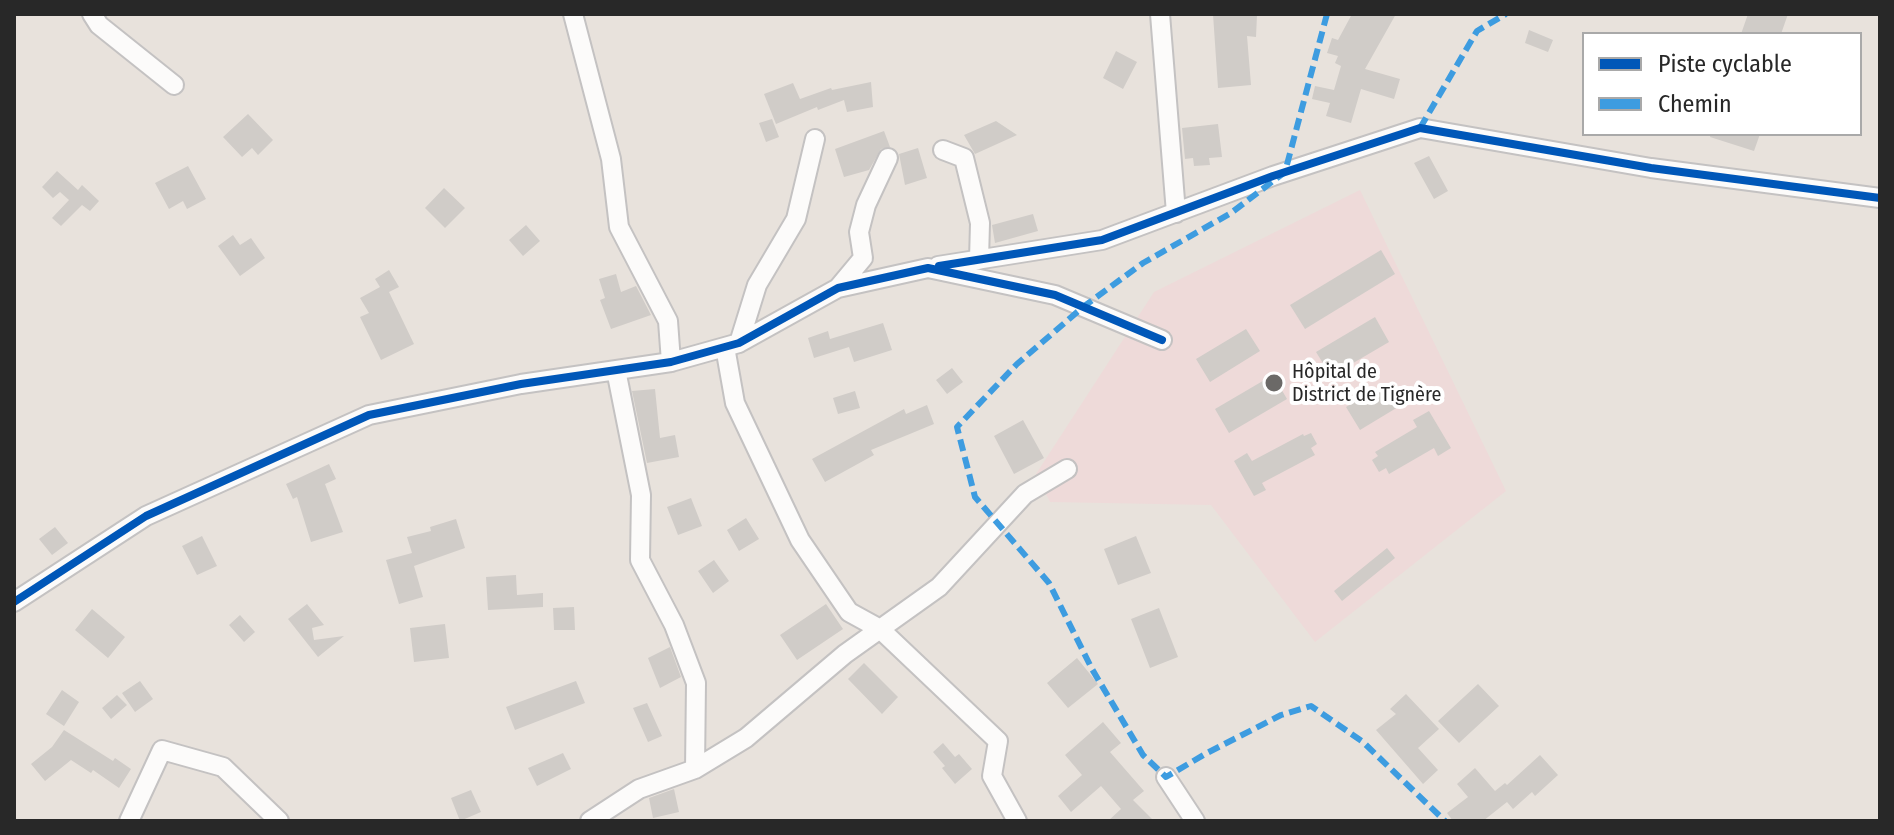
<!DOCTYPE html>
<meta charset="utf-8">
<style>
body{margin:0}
#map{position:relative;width:1894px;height:835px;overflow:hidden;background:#e8e2dc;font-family:"Fira Sans Condensed",sans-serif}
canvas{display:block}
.frame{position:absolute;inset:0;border:16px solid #282828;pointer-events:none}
.legend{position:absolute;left:1582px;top:32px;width:280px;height:104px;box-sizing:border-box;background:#fff;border:2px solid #a9a9a9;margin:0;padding:10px 14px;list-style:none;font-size:24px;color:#282828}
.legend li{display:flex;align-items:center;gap:16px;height:40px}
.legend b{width:40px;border:2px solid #a9a9a9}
</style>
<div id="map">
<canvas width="1894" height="835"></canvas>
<div class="frame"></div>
<ul class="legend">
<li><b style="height:10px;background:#0057b8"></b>Piste cyclable</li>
<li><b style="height:10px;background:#3d9ce0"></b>Chemin</li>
</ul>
</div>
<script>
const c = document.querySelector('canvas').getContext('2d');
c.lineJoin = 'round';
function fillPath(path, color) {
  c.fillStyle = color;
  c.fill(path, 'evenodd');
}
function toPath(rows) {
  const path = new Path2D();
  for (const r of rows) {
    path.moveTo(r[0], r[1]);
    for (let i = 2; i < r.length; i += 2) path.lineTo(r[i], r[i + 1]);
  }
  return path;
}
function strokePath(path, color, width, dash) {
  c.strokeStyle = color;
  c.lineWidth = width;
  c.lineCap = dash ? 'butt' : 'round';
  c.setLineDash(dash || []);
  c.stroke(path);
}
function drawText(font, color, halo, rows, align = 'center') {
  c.font = font + ' "Fira Sans Condensed",sans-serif';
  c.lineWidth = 8;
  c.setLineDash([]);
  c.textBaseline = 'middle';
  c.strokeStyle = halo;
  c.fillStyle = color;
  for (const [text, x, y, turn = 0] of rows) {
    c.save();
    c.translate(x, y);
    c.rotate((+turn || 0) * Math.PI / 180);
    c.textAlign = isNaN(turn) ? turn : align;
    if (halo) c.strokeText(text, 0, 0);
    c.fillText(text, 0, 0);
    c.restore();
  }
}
const medical = toPath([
 [1360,190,1506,491,1315,642,1211,505,1050,502,1036,474,1154,292]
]);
const building = toPath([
 [1213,14,1257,15,1256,37,1247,36,1251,85,1218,88],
 [1352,14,1396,14,1365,69,1400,79,1394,99,1361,89,1351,123,1326,116,1330,103,1312,99,1315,86,1334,90,1341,66,1335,63,1338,56,1327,53,1332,38,1338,40],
 [1748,14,1788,14,1781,34,1741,34],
 [1529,30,1553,40,1548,52,1525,43],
 [1116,51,1137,62,1123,89,1103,78],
 [871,82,873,107,847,112,844,100,818,110,817,107,776,124,764,94,793,83,800,99,831,88,832,90],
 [248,114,273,140,258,155,252,148,242,157,223,137],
 [772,119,779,137,766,142,759,123],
 [996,121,1017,135,975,154,964,135],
 [1218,124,1222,157,1209,158,1210,165,1194,166,1193,158,1185,159,1182,128],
 [884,131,890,147,881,149,869,170,844,177,835,149],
 [1711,134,1760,134,1754,151,1710,137],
 [918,148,927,178,905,185,899,154],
 [1429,156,1448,191,1434,199,1414,163],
 [188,166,206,199,187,209,183,201,169,209,155,183],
 [57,171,78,190,82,185,99,201,90,211,82,205,61,226,52,218,69,200,60,192,53,198,42,187],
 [444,188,465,208,445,228,425,208],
 [1033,214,1038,231,995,243,992,225],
 [526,225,540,241,523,256,509,240],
 [233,235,240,245,251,238,265,258,240,276,218,246],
 [1381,250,1395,274,1305,329,1290,305],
 [389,270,399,287,389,292,414,344,381,360,360,317,369,313,360,298,380,287,375,279],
 [616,274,621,292,636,286,651,315,611,329,600,300,605,298,599,279],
 [1375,317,1389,342,1331,376,1316,352],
 [883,323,892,350,854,362,849,347,814,358,808,338,828,331,830,339],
 [1246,329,1260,351,1210,382,1196,359],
 [952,368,963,382,947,394,936,380],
 [1273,375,1287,399,1229,433,1215,409],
 [1384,384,1398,407,1360,430,1346,407],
 [655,389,660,438,675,435,679,457,647,463,632,391],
 [855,391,860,408,838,414,833,398],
 [927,405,934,424,871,450,874,455,825,482,812,459,904,409,906,414],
 [1429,411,1451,448,1438,456,1434,448,1389,474,1386,468,1379,472,1372,460,1378,456,1375,452,1417,427,1413,420],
 [1023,420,1044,458,1014,474,994,436],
 [1311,433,1317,444,1311,448,1315,455,1262,483,1266,490,1254,496,1234,461,1247,453,1252,461,1303,434,1304,436],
 [329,464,336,479,325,484,343,532,311,542,297,497,293,499,286,484],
 [691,498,702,526,678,535,667,507],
 [746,518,759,539,739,551,727,530],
 [456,519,465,548,414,566,423,597,399,604,386,560,412,553,407,537,431,531,430,527],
 [55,527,68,543,52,555,39,539],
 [202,536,217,566,197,575,182,546],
 [1136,536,1151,573,1118,585,1104,549],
 [1387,548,1395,558,1342,601,1334,591],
 [714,560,729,581,713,593,698,571],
 [516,575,517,595,543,593,543,607,488,610,486,577],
 [307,604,324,625,312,628,314,640,344,636,318,657,288,619],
 [826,604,843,629,797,660,780,635],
 [574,607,575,630,554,630,553,608],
 [1159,608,1178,657,1150,668,1131,619],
 [92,609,125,637,108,658,75,630],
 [240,615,255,632,244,642,229,625],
 [445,624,449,658,414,662,410,628],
 [670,647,681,677,660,688,648,658],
 [1077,658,1098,684,1068,708,1047,683],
 [864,663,898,697,882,714,848,679],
 [140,681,153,699,135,712,122,693],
 [576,681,585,703,515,730,506,707],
 [1478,684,1499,706,1459,743,1438,721],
 [62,690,79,702,64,726,46,714],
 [1406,694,1439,729,1418,748,1438,770,1423,784,1376,730,1396,714,1390,709],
 [117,695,127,705,111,719,102,708],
 [647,703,662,736,648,742,633,708],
 [1103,722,1121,743,1110,752,1144,791,1133,800,1154,821,1108,821,1121,809,1101,786,1071,812,1058,796,1082,775,1065,755],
 [64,730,113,761,115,758,131,769,119,788,93,770,91,773,71,760,45,781,31,764,52,747],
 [943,743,955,757,959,754,972,769,955,784,942,768,945,766,933,752],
 [563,753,571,769,537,786,528,768],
 [1540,755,1558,775,1535,796,1532,792,1513,809,1507,802,1483,821,1453,821,1447,813,1468,797,1457,784,1475,768,1495,791,1505,783,1507,785],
 [674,789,679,812,653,818,649,798],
 [471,790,481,812,460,821,451,798]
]);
const minor = toPath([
 [92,14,99,25,174,85],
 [573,14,611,159,619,227,668,321,671,362],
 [1160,14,1176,213],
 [943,150,964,158,980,223,979,260],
 [938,266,1102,240,1273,176,1420,128,1651,168,1880,198],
 [838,288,863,258,859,232,866,205,888,158],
 [739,343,757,285,796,219,815,139],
 [725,347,735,403,800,540,849,612,880,629,998,741,992,776,1017,821],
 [616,370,641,495,640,560,674,625,696,683,695,769],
 [14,602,146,516,369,415,521,384,671,362,739,343,838,288,928,268,1055,295,1162,340],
 [1166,777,1195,821],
 [129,821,162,750,223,767,279,821],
 [590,821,639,789,695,769,746,738,845,654,939,587,1025,494,1067,469]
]);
const quiet = toPath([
 [1327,14,1285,172,1231,213,1143,263,1083,307,1017,364,957,427,975,497,1049,583,1092,669,1143,755,1166,777,1207,753,1281,715,1311,706,1363,742,1445,821],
 [1420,128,1477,31,1506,14]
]);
const cycleway = toPath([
 [939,266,1102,240,1273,176,1420,128,1651,168,1880,198],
 [14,602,146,516,369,415,521,384,671,362,739,343,838,288,928,268,1055,295,1162,340]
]);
const markers = [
 [1274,383,10,"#6b6967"]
];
const poiNames = [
 ["Hôpital de",1292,372],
 ["District de Tignère",1292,395]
];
fillPath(medical, '#eedad9');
fillPath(building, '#d0ccc8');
strokePath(minor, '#c4c2c2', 22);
strokePath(minor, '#fcfbfa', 18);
strokePath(quiet, '#3d9ce0', 6, [12, 6]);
strokePath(cycleway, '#0057b8', 8);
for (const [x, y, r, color] of markers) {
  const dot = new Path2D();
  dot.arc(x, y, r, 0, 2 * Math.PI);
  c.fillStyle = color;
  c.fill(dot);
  strokePath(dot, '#fff', 3);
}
drawText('20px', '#282828', '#fff', poiNames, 'left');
</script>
